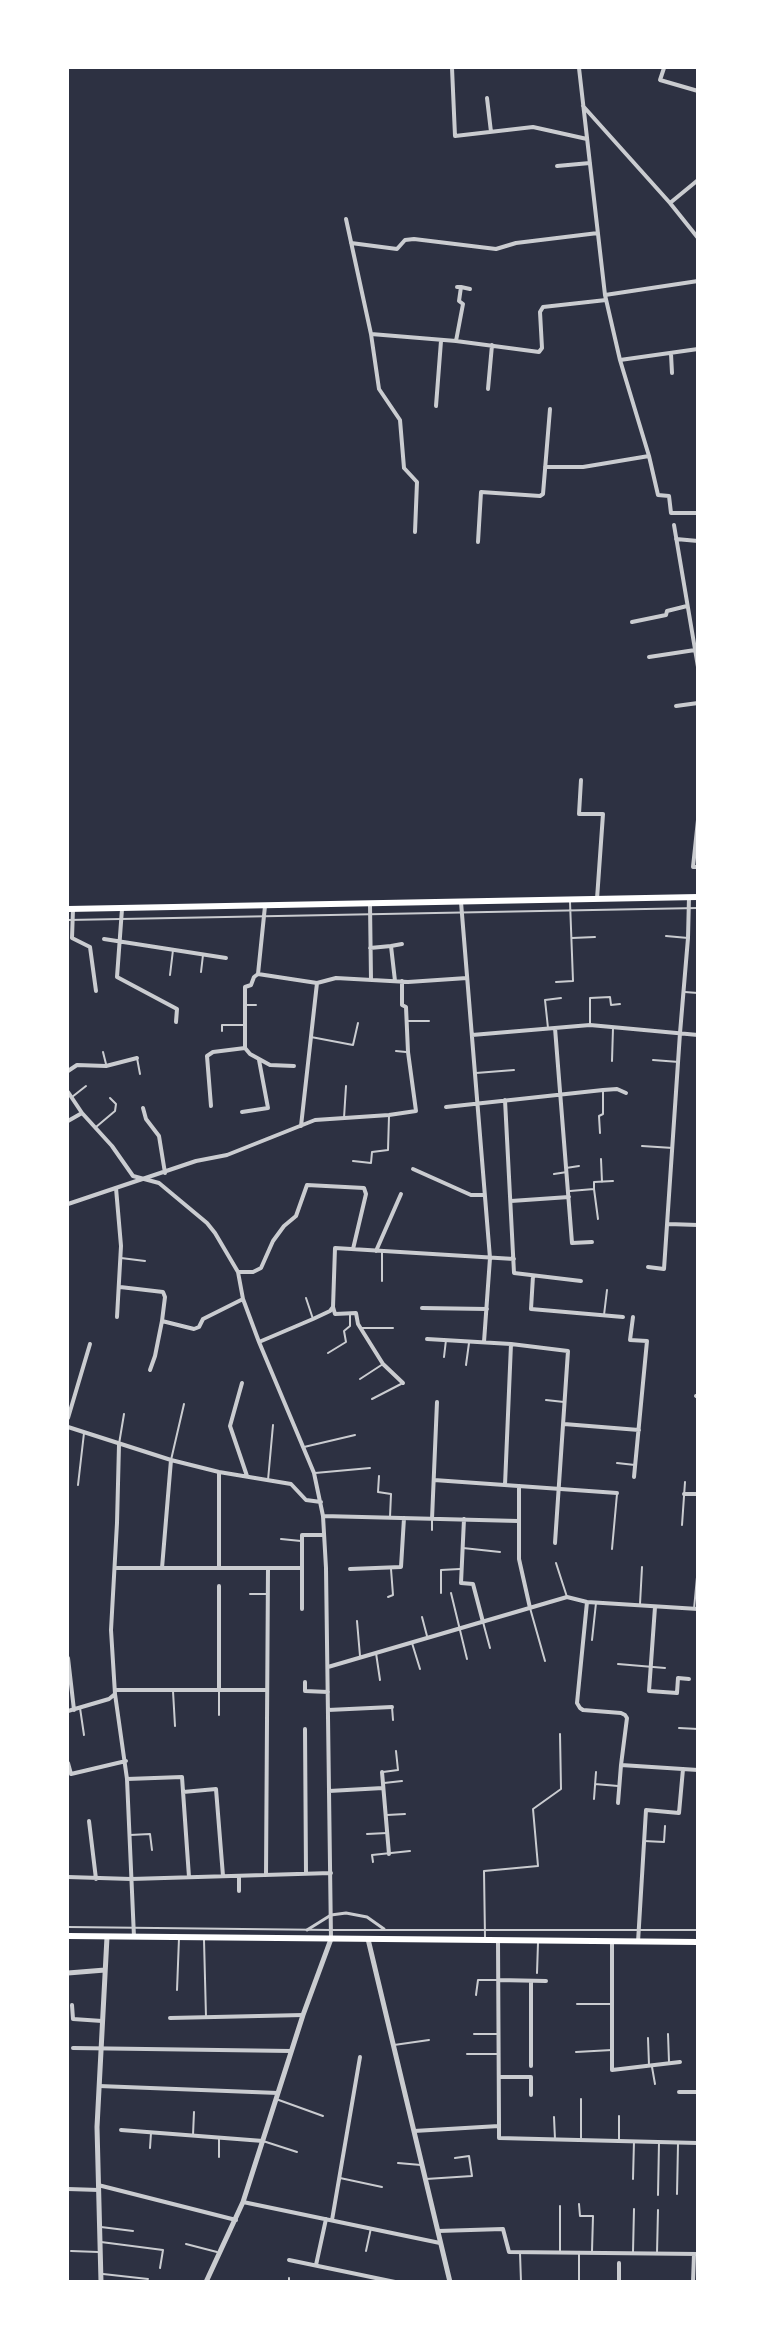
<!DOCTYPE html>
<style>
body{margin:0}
#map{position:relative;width:765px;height:2349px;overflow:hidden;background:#2d3142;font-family:Poppins,sans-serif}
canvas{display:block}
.frame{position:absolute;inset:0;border:69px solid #fff;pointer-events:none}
</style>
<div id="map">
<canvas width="765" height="2349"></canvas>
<div class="frame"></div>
</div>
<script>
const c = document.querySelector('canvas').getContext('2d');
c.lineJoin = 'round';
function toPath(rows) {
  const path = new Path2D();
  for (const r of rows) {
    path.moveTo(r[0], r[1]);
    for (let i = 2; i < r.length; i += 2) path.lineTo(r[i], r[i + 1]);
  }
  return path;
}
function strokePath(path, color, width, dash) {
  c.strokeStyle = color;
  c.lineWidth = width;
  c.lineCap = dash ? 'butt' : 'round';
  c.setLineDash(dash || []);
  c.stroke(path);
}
const service = toPath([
 [68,920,698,908],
 [666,936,688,938],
 [572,938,595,937],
 [201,972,203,955],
 [170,975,173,950],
 [556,982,573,981,570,902],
 [685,992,698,993],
 [246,1005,256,1005],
 [407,1021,429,1021],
 [590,1025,590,998,610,997,611,1005,620,1004],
 [548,1028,545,1000,561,998],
 [222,1031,222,1025,244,1025],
 [311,1037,353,1045,358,1023],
 [396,1051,406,1052],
 [103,1052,106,1064],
 [137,1058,140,1074],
 [653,1060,679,1062],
 [612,1061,613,1028],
 [476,1073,514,1070],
 [72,1097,86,1086],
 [344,1118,346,1086],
 [96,1127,115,1111,116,1104,110,1098],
 [600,1133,599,1116,603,1114,603,1090],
 [642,1146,673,1148],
 [601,1159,602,1182],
 [353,1161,371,1163,372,1152,388,1150,389,1116],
 [566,1168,579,1166],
 [554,1174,567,1172],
 [594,1189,598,1219],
 [570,1191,594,1189,594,1182,613,1181],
 [382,1251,382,1281],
 [121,1258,145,1261],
 [306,1298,313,1319],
 [604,1315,607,1290],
 [361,1328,393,1328],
 [328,1353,346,1342,344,1331,350,1326,350,1314],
 [444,1357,446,1340],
 [466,1365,469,1343],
 [360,1379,383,1364],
 [372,1399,401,1384],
 [546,1400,564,1402],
 [119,1444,124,1414],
 [304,1447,355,1435],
 [171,1460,184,1404],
 [617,1463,635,1465],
 [315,1473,370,1468],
 [379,1476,378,1492,391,1494,390,1517],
 [268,1480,273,1425],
 [78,1485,84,1433],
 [682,1525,685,1482],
 [432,1530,432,1520],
 [281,1539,301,1541],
 [463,1548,500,1552],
 [612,1549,617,1494],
 [556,1563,567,1597],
 [441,1593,441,1570,460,1569],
 [451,1593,467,1659],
 [250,1594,268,1594],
 [388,1597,393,1595,391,1569],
 [640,1604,642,1567],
 [530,1608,545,1661],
 [694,1609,697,1577],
 [422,1617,427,1636],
 [357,1621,360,1656],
 [483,1622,490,1648],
 [592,1640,596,1603],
 [412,1643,420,1669],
 [376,1653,380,1680],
 [618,1664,665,1668],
 [219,1690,219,1715],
 [173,1691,175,1726],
 [392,1707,393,1720],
 [80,1708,84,1735],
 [679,1728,698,1729],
 [383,1772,398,1770,396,1751],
 [384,1783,402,1781],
 [595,1784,618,1786],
 [594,1799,596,1772],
 [387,1815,405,1814],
 [367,1834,387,1833],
 [130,1835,150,1834,152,1850],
 [644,1841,664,1842,665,1826],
 [373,1862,372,1855,410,1851],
 [68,1927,331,1930,698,1930],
 [485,1937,484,1871,538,1866,533,1809,561,1789,560,1734],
 [204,1940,206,2017],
 [537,1973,538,1943],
 [177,1990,179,1938],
 [476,1995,478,1980,498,1980],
 [577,2004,612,2004],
 [474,2034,498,2034],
 [668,2034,669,2062],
 [648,2038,649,2065],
 [394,2045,429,2040],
 [576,2052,612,2050],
 [467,2054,497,2054],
 [652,2067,655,2084],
 [276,2099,323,2116],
 [554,2117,555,2139],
 [193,2135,194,2112],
 [581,2139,581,2099],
 [263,2141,297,2152],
 [619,2141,619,2116],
 [150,2148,151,2133],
 [219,2157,219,2139],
 [398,2163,421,2165],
 [340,2178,382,2187],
 [426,2179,472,2176,469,2156,455,2158],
 [633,2179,634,2141],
 [677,2194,678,2144],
 [658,2195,659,2142],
 [579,2204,580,2216,593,2216,592,2251],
 [101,2227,133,2231],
 [101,2242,163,2250,160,2268],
 [186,2244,217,2252],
 [71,2251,98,2252],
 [366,2251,371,2228],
 [560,2252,560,2206],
 [633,2252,634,2209],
 [520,2253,521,2282],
 [657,2253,658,2210],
 [103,2274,148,2279],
 [289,2282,289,2278],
 [579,2282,579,2254]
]);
const pedestrian = toPath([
 [307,1930,331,1915,346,1913,367,1917,384,1929]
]);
const minor = toPath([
 [452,68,455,136,533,127,587,139],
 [579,68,605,295,620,360,649,456,658,495,669,496,671,513,698,513],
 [664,68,660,80,698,91],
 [487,98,491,132],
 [583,106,670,203,698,238],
 [557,166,590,163],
 [670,203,698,180],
 [346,219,371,334,379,389,400,420,404,468,417,482,415,532],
 [351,243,397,249,405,240,414,239,496,249,516,243,598,233],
 [461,287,470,289],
 [605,295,698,281],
 [371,334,456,341,539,352,542,348,540,312,543,307,606,300],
 [456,341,463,304,459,301,461,287,457,287],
 [671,354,672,373],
 [620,360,698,349],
 [488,389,492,345],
 [436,406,441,341],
 [545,467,583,467,649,456],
 [674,525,698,667],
 [676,539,698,541],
 [478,542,481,492,540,496,543,494,550,409],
 [632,622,666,615,667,611,687,606],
 [649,657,695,650],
 [676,706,698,703],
 [581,780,579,814,603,814,597,899],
 [698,820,693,867,698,867],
 [461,902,490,1258,484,1342],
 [370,904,371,980],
 [265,906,258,974,254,977,251,985,245,987,245,1048,250,1054,270,1065,294,1066],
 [73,909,72,938,90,947,96,991],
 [122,909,117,977,177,1009,176,1022],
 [104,939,226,958],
 [391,946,402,944],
 [370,948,391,946,395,981],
 [258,974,317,983,336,978,408,982,467,978],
 [555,1028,572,1243,592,1242],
 [472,1035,590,1025,698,1035],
 [68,1071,77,1065,106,1066,137,1058],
 [68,1092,82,1113,112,1146,133,1176,159,1183,207,1223,215,1233,238,1272,243,1299,259,1342,314,1473,323,1516,326,1568,331,1939],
 [505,1100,514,1273,581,1281],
 [211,1106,207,1056,213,1052,245,1048],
 [446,1107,603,1090,617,1089,626,1093],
 [143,1108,146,1119,159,1136,165,1173],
 [242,1112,268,1108,259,1060],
 [68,1121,82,1113],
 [301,1126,317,983],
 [413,1169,471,1195,485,1195],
 [116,1188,121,1246,117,1317],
 [511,1201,569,1197],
 [68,1204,196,1161,227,1155,315,1120,389,1115,416,1111,408,1052,406,1007,402,1005,402,981],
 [668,1224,698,1225],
 [376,1251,401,1194],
 [648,1267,664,1269,680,1033,688,938,689,897],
 [238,1272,253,1272,261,1268,273,1241,284,1226,296,1216,307,1185,364,1188,366,1194,353,1249],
 [533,1276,531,1309,623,1317],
 [120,1287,163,1292,165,1297,162,1321,194,1329,199,1327,203,1319,243,1299],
 [422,1308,487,1309],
 [633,1317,630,1340,647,1341,634,1477],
 [427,1339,511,1344,568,1351,555,1543],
 [259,1342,313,1319,330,1311,333,1307],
 [150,1370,155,1356,162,1321],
 [242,1383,230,1426,247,1476],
 [403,1383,383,1364,358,1324,356,1313,335,1314,333,1307,335,1248,514,1259],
 [696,1396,698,1397],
 [68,1418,90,1344],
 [564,1424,639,1430],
 [68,1427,171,1460,219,1472,291,1484,306,1500,321,1502],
 [119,1445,117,1523,111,1630,115,1694,127,1779,134,1937],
 [219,1472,219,1568],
 [434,1480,617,1493],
 [505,1485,511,1344],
 [519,1486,519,1559,530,1608],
 [684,1494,698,1494],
 [323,1516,518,1521],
 [432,1519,437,1402],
 [464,1519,461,1583,473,1584,483,1622],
 [115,1568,301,1568],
 [162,1568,171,1460],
 [350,1569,401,1567,404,1518],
 [219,1586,219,1690],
 [587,1602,577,1703,580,1708,583,1710,621,1713,625,1715,627,1718,621,1765,698,1770],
 [655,1607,649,1691,677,1693,678,1678,689,1679],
 [302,1609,302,1535,324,1535],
 [68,1658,74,1710],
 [328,1667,567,1597,587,1602,698,1609],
 [305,1682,305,1691,328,1692],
 [115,1690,267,1690],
 [328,1710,392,1707],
 [68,1711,109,1699,115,1694],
 [305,1729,306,1873],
 [68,1763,71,1774,126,1761],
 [382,1772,389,1854],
 [127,1779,182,1777,189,1877],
 [329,1791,383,1788],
 [183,1792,216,1789,223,1876],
 [618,1803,621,1765],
 [89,1821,96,1879],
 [266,1875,268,1568],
 [68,1877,131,1879,331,1873],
 [239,1891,239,1876],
 [498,1940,499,2126],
 [612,1941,612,2070,680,2062],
 [638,1942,646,1810,679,1813,683,1769],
 [498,1980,546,1981],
 [531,1981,531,2066],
 [72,2005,73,2019,102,2021],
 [170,2018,303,2015],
 [73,2048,291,2051],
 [499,2077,531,2077,531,2095],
 [99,2086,278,2093],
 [679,2092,698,2092],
 [121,2130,263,2141],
 [414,2131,499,2126,499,2138,698,2143],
 [98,2185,236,2220],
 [68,2189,99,2190],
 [243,2202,440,2243],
 [332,2220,360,2057],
 [438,2231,503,2229,509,2252,698,2254],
 [289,2260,395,2282],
 [316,2265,326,2219],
 [619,2282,619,2263],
 [693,2282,694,2254]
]);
const tertiary = toPath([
 [368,1939,450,2282],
 [68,1973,105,1970],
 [101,2282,97,2127,107,1937],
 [206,2282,243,2202,303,2015,331,1939]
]);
const primary = toPath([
 [68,909,698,897],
 [68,1936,698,1942]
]);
strokePath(service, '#caccd0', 2);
strokePath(pedestrian, '#caccd0', 3);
strokePath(minor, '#caccd0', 4);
strokePath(tertiary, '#caccd0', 5);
strokePath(primary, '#fff', 6);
</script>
